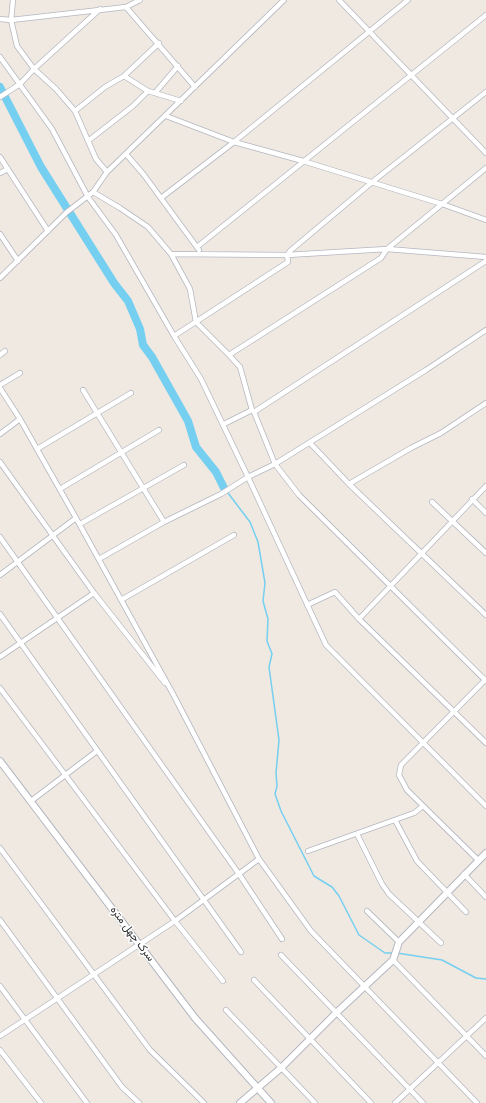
<!DOCTYPE html>
<meta charset="utf-8">
<style>
body{margin:0}
canvas{display:block;background:#efe9e1}
</style>
<canvas width="486" height="1103"></canvas>
<script>
const c = document.querySelector('canvas').getContext('2d');
c.lineJoin = 'round';
function toPath(rows) {
  const path = new Path2D();
  for (const r of rows) {
    path.moveTo(r[0], r[1]);
    for (let i = 2; i < r.length; i += 2) path.lineTo(r[i], r[i + 1]);
  }
  return path;
}
function strokePath(path, color, width, dash) {
  c.strokeStyle = color;
  c.lineWidth = width;
  c.lineCap = dash ? 'butt' : 'round';
  c.setLineDash(dash || []);
  c.stroke(path);
}
function drawText(font, color, halo, rows, align = 'center') {
  c.font = font + ' "Varela Round",Vazirmatn,sans-serif';
  c.lineWidth = 3;
  c.setLineDash([]);
  c.textBaseline = 'middle';
  c.strokeStyle = halo;
  c.fillStyle = color;
  for (const [text, x, y, turn = 0] of rows) {
    c.save();
    c.translate(x, y);
    c.rotate((+turn || 0) * Math.PI / 180);
    c.textAlign = isNaN(turn) ? turn : align;
    if (halo) c.strokeText(text, 0, 0);
    c.fillText(text, 0, 0);
    c.restore();
  }
}
const stream = toPath([
 [228,493,250,522,258,542,265,583,263,601,268,619,267,641,272,654,269,667,279,740,276,773,277,786,275,794,281,811,314,876,332,887,339,896,359,935,385,953,393,953],
 [397,953,442,960,476,978,486,979]
]);
const river = toPath([
 [0,87,41,167,114,283,128,301,140,329,143,345,152,357,188,421,196,447,216,472,224,488]
]);
const minor = toPath([
 [13,0,11,20,17,46,34,69,56,89,75,111,96,159,107,172],
 [339,0,486,153],
 [126,7,195,87],
 [0,19,11,20,126,7,140,0],
 [0,57,52,129,88,197,116,235,174,336,201,379,248,477,326,645,486,806],
 [124,76,148,91,181,101],
 [155,93,178,66],
 [0,97,20,84,34,69,100,9],
 [75,111,105,87,124,76,159,43],
 [166,116,234,142,303,161,442,204,486,220],
 [88,141,133,106,148,91],
 [126,154,144,175,199,250],
 [0,157,48,231],
 [0,173,8,169],
 [93,192,120,208,148,227,171,254,287,255,387,249,486,257],
 [161,198,234,142,408,0],
 [0,234,18,261],
 [197,247,486,15],
 [171,254,190,289,196,322,229,355],
 [0,278,67,212,93,192,107,172,284,0],
 [174,336,288,262,287,255,290,251,371,183,486,92],
 [0,355,5,351],
 [0,385,20,373],
 [0,388,20,419,76,518,173,694,259,859,311,931,477,1103],
 [83,390,164,522],
 [252,410,240,367,229,355,381,258,387,249,486,168],
 [254,412,275,464,299,495,486,681],
 [224,424,252,410,254,412,486,261],
 [0,434,20,419],
 [310,443,349,484,486,615],
 [37,449,131,393],
 [0,462,94,593,165,683],
 [349,484,411,448,441,433,486,403],
 [60,489,159,430],
 [472,499,486,513],
 [432,502,486,553],
 [80,524,184,465],
 [0,537,239,874,282,939],
 [99,559,164,522,221,494,248,477,275,464,426,370,486,330],
 [0,575,76,518],
 [121,600,234,535],
 [307,605,335,592,359,619,486,743],
 [0,614,241,952],
 [359,619,486,486],
 [0,657,94,593],
 [0,688,175,921,223,981],
 [31,801,97,751],
 [395,820,417,861,466,912],
 [357,834,382,884,389,894,441,943],
 [0,848,150,1050,204,1103],
 [308,851,414,813,423,806],
 [478,860,407,790,399,775,401,765,486,679],
 [464,874,486,897],
 [367,911,399,942],
 [0,920,122,1087,139,1103],
 [281,955,423,1103],
 [393,960,486,1056],
 [254,980,371,1103],
 [0,986,87,1103],
 [226,1010,315,1103],
 [0,1036,175,921,259,859],
 [0,1050,41,1103],
 [395,1103,486,1018]
]);
const tertiary = toPath([
 [0,761,195,1018,271,1103],
 [240,1103,281,1068,336,1013,393,960,399,942,486,853]
]);
const streetNames = [
 ["سرک چهل متره",132,934,53]
];
strokePath(stream, '#75cff0', 1.5);
strokePath(river, '#75cff0', 8);
strokePath(minor, '#b4b7c1', 6);
strokePath(tertiary, '#b4b7c1', 8);
strokePath(minor, '#fff', 4.5);
strokePath(tertiary, '#fff', 6);
drawText('11px', '#2e2e2e', '#fff', streetNames);
</script>
